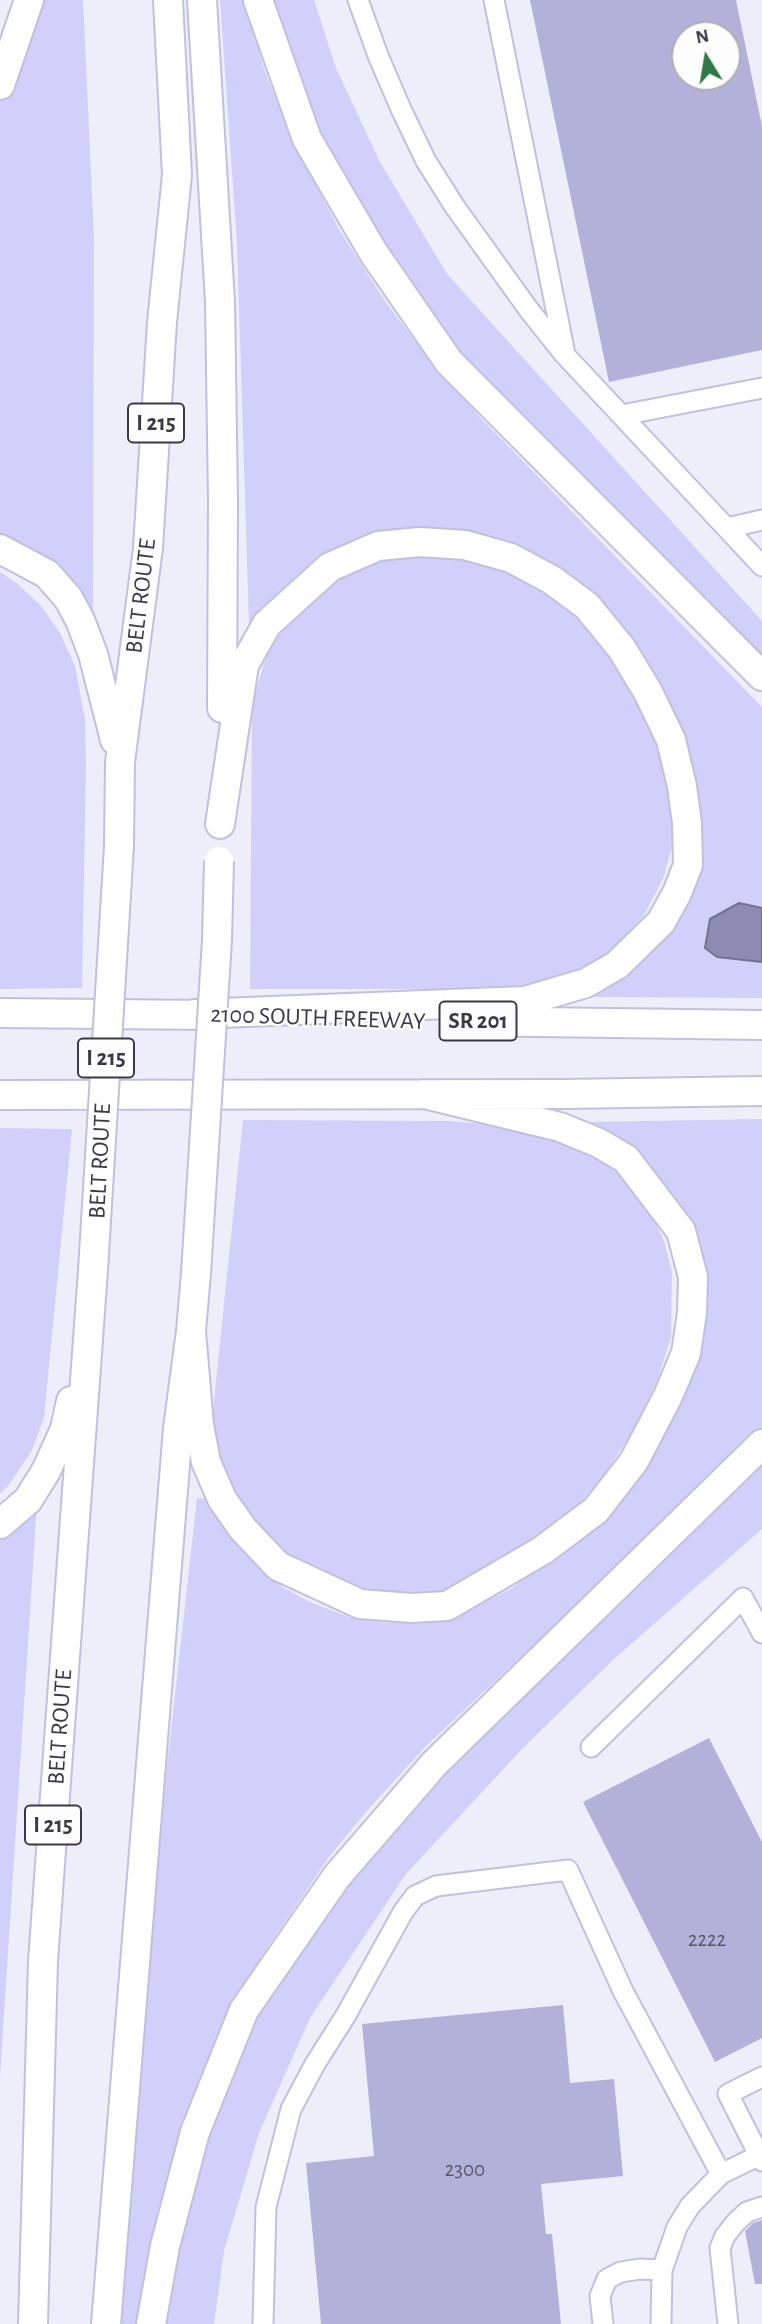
<!DOCTYPE html>
<style>
body{margin:0}
#map{position:relative;width:762px;height:2324px;overflow:hidden;background:#eeeefb;font-family:"Alegreya Sans",sans-serif}
canvas{display:block}
.north{position:absolute;left:671px;top:21px;width:70px;height:70px;box-sizing:border-box;background:#fdfdfd;border:2px solid #afafb3;border-radius:50%;rotate:349deg;font-size:19px;font-weight:700;line-height:28px;text-align:center;color:#3a3945}
.north::after{content:'';display:block;margin:auto;width:24px;height:32px;background:#307a47;clip-path:polygon(50% 0,100% 100%,50% 72%,0 100%)}
</style>
<div id="map">
<canvas width="762" height="2324"></canvas>
<div class="north">N</div>
</div>
<script>
const c = document.querySelector('canvas').getContext('2d');
c.lineJoin = 'round';
function fillPath(path, color) {
  c.fillStyle = color;
  c.fill(path, 'evenodd');
}
function toPath(rows) {
  const path = new Path2D();
  for (const r of rows) {
    path.moveTo(r[0], r[1]);
    for (let i = 2; i < r.length; i += 2) path.lineTo(r[i], r[i + 1]);
  }
  return path;
}
function strokePath(path, color, width, dash) {
  c.strokeStyle = color;
  c.lineWidth = width;
  c.lineCap = dash ? 'butt' : 'round';
  c.setLineDash(dash || []);
  c.stroke(path);
}
function drawText(font, color, halo, rows, align = 'center') {
  c.font = font + ' "Alegreya Sans",sans-serif';
  c.lineWidth = 5;
  c.setLineDash([]);
  c.textBaseline = 'middle';
  c.strokeStyle = halo;
  c.fillStyle = color;
  for (const [text, x, y, turn = 0] of rows) {
    c.save();
    c.translate(x, y);
    c.rotate((+turn || 0) * Math.PI / 180);
    c.textAlign = isNaN(turn) ? turn : align;
    if (halo) c.strokeText(text, 0, 0);
    c.fillText(text, 0, 0);
    c.restore();
  }
}
const green = toPath([
 [33,0,83,0,94,237,93,614,82,614,0,546,0,97],
 [220,0,243,0,265,71,291,137,340,231,385,301,424,353,478,415,762,707,762,998,575,997,662,925,692,782,555,567,504,540,455,530,417,529,261,625,249,625,237,244],
 [264,0,314,0,336,68,380,162,447,274,762,621,762,672,465,369,333,175],
 [440,549,510,565,565,604,602,646,633,692,659,746,675,814,672,847,663,879,644,915,618,943,588,967,550,983,476,989,250,989,252,703,266,657,281,628,338,575,376,559],
 [0,572,19,585,41,606,60,633,75,666,85,719,86,765,82,988,0,989],
 [762,1119,762,1430,426,1746,366,1812,329,1857,262,1956,221,2034,182,2128,157,2213,137,2324,121,2324,147,1946,197,1498,209,1499,229,1536,251,1560,284,1588,312,1603,349,1617,387,1623,438,1618,473,1608,512,1588,561,1551,664,1418,696,1265,607,1133,588,1122],
 [243,1120,451,1121,517,1127,589,1151,626,1180,649,1209,664,1241,672,1271,671,1337,657,1381,635,1428,603,1477,569,1515,535,1545,461,1590,381,1601,302,1575,245,1523,215,1449,212,1420],
 [0,1128,72,1129,44,1418,31,1452,8,1486,0,1494],
 [762,1459,762,1529,613,1660,523,1748,406,1874,310,2018,259,2133,224,2251,214,2324,158,2324,188,2178,255,2010,340,1876],
 [37,1504,0,2077,0,1534]
]);
const water = toPath([
 [739,903,762,908,762,962,717,957,705,948,710,919,739,903]
]);
const building = toPath([
 [530,0,736,0,762,126,762,350,609,382],
 [685,35,727,35,727,77,685,77],
 [709,1738,762,1842,762,2038,715,2062,583,1802],
 [563,2005,570,2083,614,2079,623,2176,541,2184,546,2234,552,2234,561,2324,321,2324,306,2163,374,2156,362,2024],
 [762,2220,762,2284,755,2284,745,2231,753,2223]
]);
const minor = toPath([
 [358,0,379,58,401,109,426,161,455,207,529,310,564,354,762,566],
 [494,0,564,349],
 [622,415,762,388],
 [727,528,762,520],
 [591,1747,743,1598,762,1633],
 [762,2077,728,2094,762,2161],
 [263,2324,266,2207,291,2109,315,2064,346,2015,403,1912,415,1896,436,1886,568,1870,623,1991,721,2174],
 [603,2324,600,2296,607,2279,621,2272,640,2269,662,2270],
 [661,2324,662,2270,677,2227,690,2206,721,2174,762,2154],
 [728,2324,720,2248,725,2236,736,2222,747,2212,762,2207]
]);
const highway = toPath([
 [202,0,220,302,223,501,222,708],
 [258,0,307,139,373,252,449,362,762,676],
 [0,85,29,0],
 [0,549,47,574,68,598,80,620,93,654,115,740],
 [119,846,120,762,148,548,162,322,177,175,168,0],
 [0,1013,211,1015],
 [195,1014,525,1001,586,983,617,965,661,922,677,893,688,865,687,823,682,786,671,740,648,692,622,649,587,606,552,580,511,558,465,545,420,542,378,546,330,567,267,624,244,665,220,824],
 [461,1021,762,1025],
 [0,1095,563,1094,762,1091],
 [191,1331,199,1425,206,1462,222,1499,243,1529,278,1566,360,1604,411,1608,447,1606,543,1550,596,1510,634,1461,668,1396,686,1353,692,1313,693,1277,681,1231,626,1159,599,1143,560,1127,424,1094],
 [0,1524,28,1500,46,1471,65,1429,71,1401],
 [33,2324,43,1961,93,1270],
 [106,2324,178,1428,191,1331,196,1273],
 [151,2324,165,2246,195,2132,244,2010,337,1876,434,1764,762,1444]
]);
const highwayBridge = toPath([
 [93,1270,119,846],
 [196,1273,217,940,219,861]
]);
const numberNames = [
 ["2222",707,1940],
 ["2300",465,2170]
];
const shields = [
 [156,423,56],
 [478,1021,77],
 [106,1058,56],
 [53,1825,56]
];
const shieldNames = [
 ["I 215",156,423],
 ["SR 201",478,1021],
 ["I 215",106,1058],
 ["I 215",53,1825]
];
const streetNames = [
 ["BELT ROUTE",141,596,-83],
 ["2100 SOUTH FREEWAY",318,1018,2],
 ["BELT ROUTE",100,1161,-87],
 ["BELT ROUTE",60,1727,-86]
];
fillPath(green, '#d0d0fa');
fillPath(water, '#8d8bb3');
strokePath(water, '#747292', 2);
fillPath(building, '#b2b1da');
strokePath(minor, '#c1c0de', 23);
strokePath(highway, '#c1c0de', 32);
strokePath(minor, '#fff', 19);
strokePath(highway, '#fff', 28);
strokePath(highwayBridge, '#c1c0de', 32, []);
strokePath(highwayBridge, '#fff', 28);
drawText('21px', '#58576a', null, numberNames);
for (const [x, y, w] of shields) {
  const box = new Path2D();
  box.roundRect(x - w / 2, y - 19.5, w, 39, 5);
  c.fillStyle = '#fdfdfd';
  c.fill(box);
  strokePath(box, '#3a3945', 2);
}
drawText('bold 23px', '#3a3945', null, shieldNames);
drawText('24px', '#3a3945', '#fdfdfd', streetNames);
</script>
